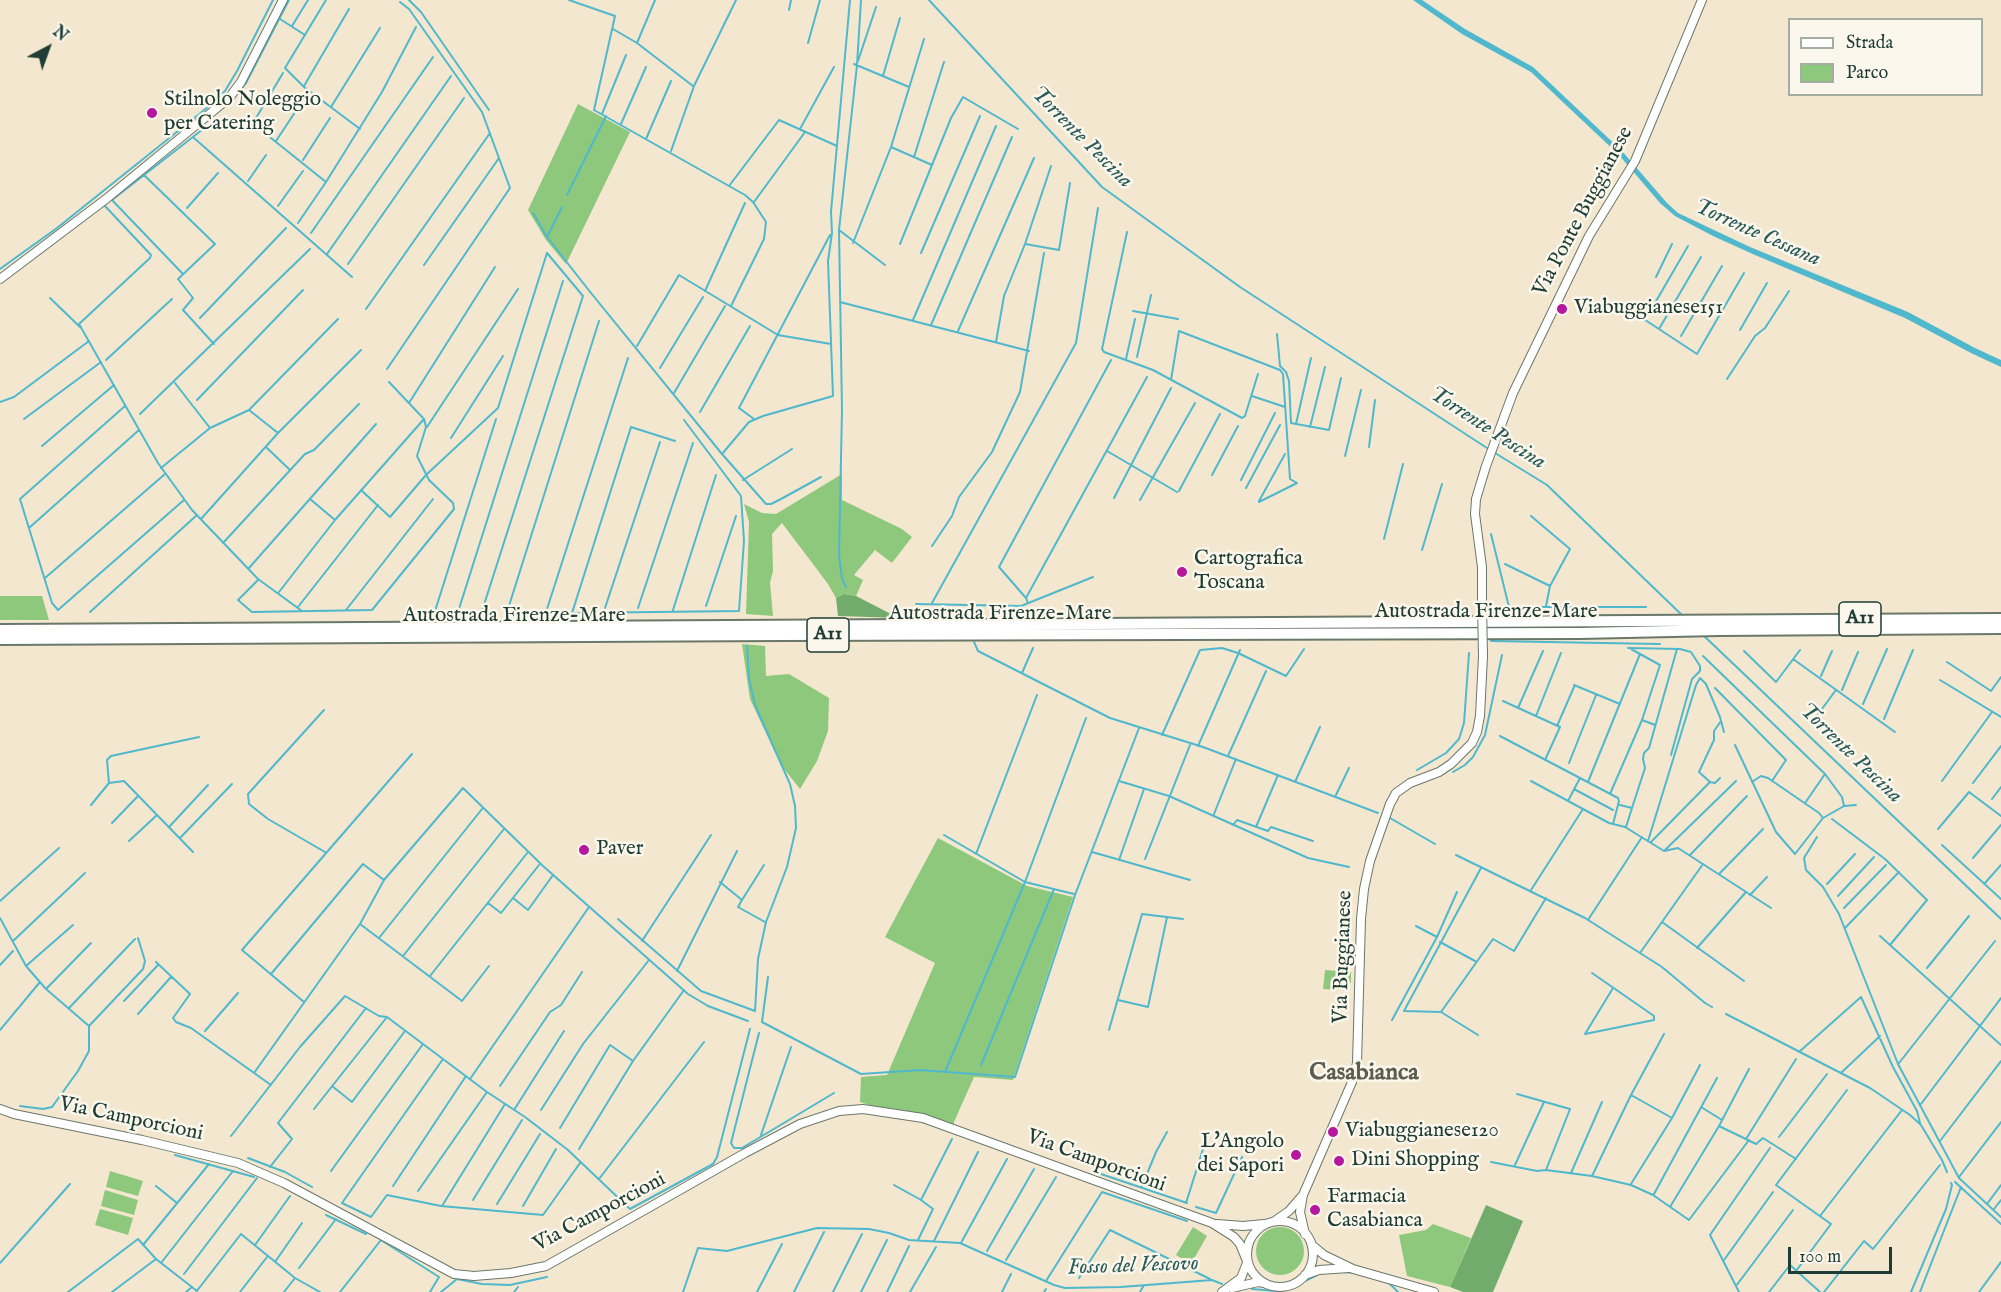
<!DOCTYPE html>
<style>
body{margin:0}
#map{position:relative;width:2001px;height:1292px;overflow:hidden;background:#f4e7cf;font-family:"IM FELL English",serif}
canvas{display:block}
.legend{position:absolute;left:1788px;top:18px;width:195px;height:78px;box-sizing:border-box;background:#fbf7ec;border:2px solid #a3ada2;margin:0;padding:8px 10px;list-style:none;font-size:18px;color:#1f3d34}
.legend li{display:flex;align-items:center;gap:12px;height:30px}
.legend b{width:30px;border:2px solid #a3ada2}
.north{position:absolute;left:18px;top:18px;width:60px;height:60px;-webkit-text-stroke:4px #fbf7ec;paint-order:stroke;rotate:41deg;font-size:16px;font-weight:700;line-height:24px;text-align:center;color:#1f3d34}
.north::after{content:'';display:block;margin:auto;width:21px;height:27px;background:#1f3d34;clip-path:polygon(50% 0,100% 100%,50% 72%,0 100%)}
.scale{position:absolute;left:1788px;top:1247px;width:104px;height:27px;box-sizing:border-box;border:3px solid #1f3d34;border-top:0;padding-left:8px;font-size:18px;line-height:21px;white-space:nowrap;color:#1f3d34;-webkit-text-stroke:4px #fbf7ec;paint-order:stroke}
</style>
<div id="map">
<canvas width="2001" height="1292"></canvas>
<ul class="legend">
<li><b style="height:8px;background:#fff"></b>Strada</li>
<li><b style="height:16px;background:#8ec87d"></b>Parco</li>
</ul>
<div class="north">N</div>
<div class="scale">100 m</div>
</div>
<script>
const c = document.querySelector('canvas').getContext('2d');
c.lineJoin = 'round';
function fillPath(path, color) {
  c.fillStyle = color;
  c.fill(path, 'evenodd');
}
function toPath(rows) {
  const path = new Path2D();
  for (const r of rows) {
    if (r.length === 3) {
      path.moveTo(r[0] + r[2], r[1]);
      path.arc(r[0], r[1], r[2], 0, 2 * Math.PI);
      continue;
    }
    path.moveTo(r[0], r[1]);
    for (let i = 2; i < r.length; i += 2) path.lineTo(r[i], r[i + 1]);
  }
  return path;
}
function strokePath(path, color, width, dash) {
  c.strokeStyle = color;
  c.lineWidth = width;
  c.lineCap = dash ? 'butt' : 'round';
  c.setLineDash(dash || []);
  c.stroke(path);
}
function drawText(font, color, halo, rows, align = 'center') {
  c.font = font + ' "IM FELL English",serif';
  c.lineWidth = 5;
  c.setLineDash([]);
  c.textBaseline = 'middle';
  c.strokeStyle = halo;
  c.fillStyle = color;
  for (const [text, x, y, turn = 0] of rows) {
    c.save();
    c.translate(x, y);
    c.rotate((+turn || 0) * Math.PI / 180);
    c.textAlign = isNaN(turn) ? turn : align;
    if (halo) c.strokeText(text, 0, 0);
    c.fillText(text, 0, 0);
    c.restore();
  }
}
const green = toPath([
 [578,104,630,132,566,264,546,240,528,210],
 [842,474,842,500,902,529,912,537,892,563,875,550,854,575,863,580,856,596,844,594,836,598,828,584,782,523,772,534,773,571,770,583,773,616,746,614,749,522,744,504,762,513,776,514],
 [0,596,42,596,49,620,0,620],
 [742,644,765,646,766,676,789,674,829,698,828,731,817,761,800,789,781,765,750,699],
 [938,838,1027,886,1073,897,1013,1080,974,1077,954,1122,953,1133,860,1102,861,1077,887,1075,935,963,885,937],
 [1325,970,1351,972,1351,982,1346,988,1339,990,1323,989],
 [110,1171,143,1181,138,1196,106,1187],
 [105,1190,138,1200,134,1215,101,1206],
 [100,1209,133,1218,128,1235,95,1225],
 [1433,1224,1471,1238,1450,1287,1407,1276,1399,1235,1426,1230],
 [1193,1227,1207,1236,1191,1264,1176,1255],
 [1280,1251,24]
]);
const forest = toPath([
 [844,594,856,596,891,614,899,616,899,618,838,616,836,598],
 [1486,1205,1523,1221,1493,1292,1463,1292,1450,1287]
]);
const water = toPath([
 [1413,0,1422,0,1465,29,1533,67,1622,151,1667,203,1678,213,1750,247,1908,312,1975,348,2001,360,2001,367,1971,353,1905,318,1755,255,1713,236,1675,216,1660,203,1619,155,1531,72,1462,34]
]);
const stream = toPath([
 [326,0,285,68,304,87,360,129],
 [409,0,421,12,489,110],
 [569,0,615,16,594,110,745,195,753,202,766,222,764,239,731,306],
 [929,0,1102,187,1240,287,1490,450],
 [789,10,791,0],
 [280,19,305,35],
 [292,26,308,0],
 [613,29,637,43,693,86],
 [637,43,655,0],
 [808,43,820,0],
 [858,61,876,7],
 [854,64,909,87],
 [883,76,900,18],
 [304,86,349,9],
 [230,102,246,83,289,0],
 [331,107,380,28],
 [602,114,626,55],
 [256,118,283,73],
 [621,124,646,67],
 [256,126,326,182],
 [800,129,834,67],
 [194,138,352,277],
 [646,139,671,81],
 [276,141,309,91],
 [891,147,932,165],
 [671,151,694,86,736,0],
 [914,157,944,62],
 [303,160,330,118],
 [144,175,215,244,178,279,193,298,183,310,214,344],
 [248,181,266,155],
 [729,186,779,120,837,146],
 [567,195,606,116],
 [754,202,805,132],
 [105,206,151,255,150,258,79,324,158,463,192,510,258,579,302,611],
 [278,206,303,171],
 [187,208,218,173],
 [533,213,547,237,591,293,722,454,766,504,771,504,781,499,821,477],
 [298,223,326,182,382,92,416,27],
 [839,230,885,265],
 [1127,232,1102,349,1104,352,1153,370,1242,418,1245,416,1258,374],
 [311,233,433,57],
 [547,237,562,207],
 [853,243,891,147,924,39],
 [900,244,951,118,963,97,1018,129],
 [1025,244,1059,250,1070,183],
 [921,253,980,116],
 [327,254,451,76],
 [348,264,464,98],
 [424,265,499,158],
 [0,269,57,228,213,103,225,91,237,71,273,0],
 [182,273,112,200,207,126],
 [1656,277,1672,244],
 [705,291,745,203],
 [50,298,80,327],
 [840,302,1029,351],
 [366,309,490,133],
 [1630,310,1697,354,1744,273],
 [1133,311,1178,319],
 [1648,315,1688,246],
 [200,318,286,228],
 [913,320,996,126],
 [931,325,1012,137],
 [1659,329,1701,257],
 [1740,330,1767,283],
 [958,331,1034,158],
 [1277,334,1280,366,1286,372,1289,381,1291,423,1329,430,1341,378],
 [1681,336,1722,266],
 [996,342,1004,296,1025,244,1051,166],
 [637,346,679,275,778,335,831,344],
 [1137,357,1151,295],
 [1126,359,1135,319],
 [106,360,172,299],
 [660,368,703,297],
 [387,369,510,188,482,112,409,9,400,2],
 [1727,379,1755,336,1765,328,1789,291],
 [1171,380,1179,331,1280,370,1283,374,1290,479,1297,483,1259,502],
 [175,383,210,428],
 [674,393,725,306],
 [1252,396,1285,407],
 [197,400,303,290],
 [0,402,14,397,89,341],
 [409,403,495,267],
 [125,406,20,499,52,603,58,610,184,500],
 [249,410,278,433],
 [700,412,750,326],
 [140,414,310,249],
 [24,419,101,362],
 [754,419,739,408,830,235],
 [1296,424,1311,358],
 [427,427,518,289],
 [1310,427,1325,367],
 [451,438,503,356],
 [675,441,631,427,572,613,739,611,744,541,741,496,684,420],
 [42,446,114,385],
 [266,447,290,470],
 [1369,447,1375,400],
 [1107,451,1177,492],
 [1495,453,1547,485,1684,617],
 [722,454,749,422,763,416,833,396,828,261,832,233,831,212,850,0],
 [1345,456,1361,390],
 [161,468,210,428,249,410,338,319],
 [1212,475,1238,426],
 [743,480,792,449],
 [1241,480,1275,413],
 [1246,488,1280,425],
 [361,490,390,517,426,475,498,408,547,253],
 [1179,491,1220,414],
 [1114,498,1171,388],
 [310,499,335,520],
 [1140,500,1195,403],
 [1259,501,1285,454],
 [1531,516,1570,549,1550,586,1546,606],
 [201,519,278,433,361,350],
 [29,528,139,430],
 [1491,534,1509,607,1646,607],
 [1384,539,1403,464],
 [223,543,305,454,314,450,359,404],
 [932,546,952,516,959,497,992,452,1020,392,1044,253],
 [1422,550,1442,484],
 [1505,564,1550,586],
 [249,568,376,424],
 [45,578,165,474],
 [258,580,238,600,252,612,372,610,454,509,453,503,429,480,417,456,426,427,424,419,389,382],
 [846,587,842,579,839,555,842,410,839,230,857,65,861,0],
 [279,592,335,520,424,419],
 [1026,598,1147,377],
 [932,603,1076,343,1098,208],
 [1028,603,1026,598,999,567,1111,360],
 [916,604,1021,606,1093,577],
 [706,606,736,516],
 [298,607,378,505],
 [605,608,660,442],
 [638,608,693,443],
 [508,609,599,321],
 [547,609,628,358],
 [346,610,433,499],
 [673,610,716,475],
 [435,611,496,419],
 [482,611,583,296,547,253],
 [90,612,197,515],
 [458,612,563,281],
 [1702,634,2001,919],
 [1491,641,1660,644],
 [974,642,978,651,1110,718,1203,747,1378,813],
 [1628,648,1680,649,1691,652,1700,666,1700,671,1692,679,1671,755],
 [1744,651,1776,682,1800,650],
 [1703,656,1825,774,1842,797,1844,806],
 [1793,659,1895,732],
 [1947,662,1991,691,2001,677],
 [1022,673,1033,648],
 [1821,676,1832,651],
 [1940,680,2001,717],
 [1574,685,1620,704],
 [1715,688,1786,760,1772,781],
 [1842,690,1858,652],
 [1503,701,1560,727,1545,760],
 [1863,704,1887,649],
 [1518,708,1543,651],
 [324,710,248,794,249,804,268,819,325,852],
 [1536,716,1561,653],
 [1816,717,1836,690],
 [1884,719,1913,650],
 [1642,720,1655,725],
 [1557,726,1574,687],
 [1162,735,1200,650,1222,648,1238,653,1286,676,1304,649],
 [1500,736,1618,798,1619,801,1613,824],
 [1735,745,1776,832,1795,854,1823,818,1844,806,1856,805],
 [1198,746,1240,650],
 [1228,756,1266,671],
 [1569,763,1596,695],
 [1417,770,1446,753,1459,739,1464,723,1469,653],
 [1453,772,1465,765,1473,757,1485,735,1502,655],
 [1720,778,1715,783,1710,782,1699,772,1714,740,1714,731,1721,721],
 [1119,781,1169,796,1308,858,1349,867],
 [1531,781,1609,823,1625,827,1664,851,1678,848,1771,908],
 [1942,781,1992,712],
 [1295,782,1320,727],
 [1588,782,1640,654],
 [1752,782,1761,776,1768,778,1819,813,1823,818],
 [109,783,124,781,193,852],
 [1973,783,2001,746],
 [1574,789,1613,810],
 [1610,794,1642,720,1660,665,1631,649],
 [1335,797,1349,768],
 [1992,799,2001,787],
 [1568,801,1580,778],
 [1805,803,1825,774],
 [91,805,109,783,107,760,111,756,199,737],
 [1620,805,1632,808,1626,827],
 [1632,808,1645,768,1643,759,1644,753,1649,748,1677,649],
 [1214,814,1236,759],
 [1390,818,1435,844],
 [1832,819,1885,859,1927,900,1890,945],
 [112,823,138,796],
 [1233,825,1237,820,1268,831,1271,827,1313,841],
 [169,827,208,785],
 [1256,827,1278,775],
 [1938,829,1969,792,2001,816],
 [944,835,1025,882,1074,894],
 [1817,837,1804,858,1806,870,1823,887,1839,914,1898,1064,1959,1178,2001,1217],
 [180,838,232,784],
 [129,841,157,815],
 [1648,841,1696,685,1700,678,1706,684,1720,717,1724,732],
 [1651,842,1710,782],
 [1942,845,2001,899],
 [1665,850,1736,781],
 [1092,852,1190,880],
 [976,854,1037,695],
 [1456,855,1585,918,1662,967,1705,1003,1712,1007],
 [1690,855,1747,796],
 [1973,858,2001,825],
 [1145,859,1190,745],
 [1119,860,1144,789],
 [1719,874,1763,829],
 [720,882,742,900,738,907,765,922],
 [1985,883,2001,865],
 [1827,884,1855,854],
 [1531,890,1583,809],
 [1750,895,1767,877],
 [1838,896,1874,857],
 [513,898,528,910,553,875],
 [742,900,764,865],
 [0,901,59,848],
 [488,903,501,913,539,865],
 [1844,908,1886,865],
 [0,918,26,966,46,989,89,1026],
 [618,919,701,991,755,1011,758,959,766,922,787,867,796,828,795,806,790,784,755,705,749,679,747,646],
 [1588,920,1642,837],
 [1662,922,1744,981],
 [360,924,462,1001,489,966],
 [1416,926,1437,937],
 [1845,928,1899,872],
 [1880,936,2001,1045],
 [379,938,482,809],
 [13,941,85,873],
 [642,941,711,835],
 [1440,942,1475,961],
 [1697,948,1746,892],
 [1640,953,1703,864],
 [403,956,504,829],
 [156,962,190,994,173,1018,176,1022,191,1028,271,1085],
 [0,965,13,951],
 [26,966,73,925],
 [1927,968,1969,916],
 [677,971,737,851],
 [271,974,363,864,384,880],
 [430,976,528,852],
 [768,977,762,1022,861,1074,920,1070,1015,1077,1075,895,1139,728],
 [46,989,91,943],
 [1118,1000,1148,1007,1167,917],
 [124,1001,158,965],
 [304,1002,242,950,412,754],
 [69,1008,135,939],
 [1441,1012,1493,939,1514,951,1546,898],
 [138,1014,171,977],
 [1726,1014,1870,1088,1910,1115,1921,1125,1942,1160,1947,1172],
 [1392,1020,1437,937,1457,892],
 [0,1030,40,982],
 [1109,1030,1142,914,1183,919],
 [205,1031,238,993],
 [759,1033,731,1143,734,1148,742,1148,834,1093],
 [1585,1034,1654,1020,1654,1016,1592,973],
 [1585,1034,1613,988],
 [1478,1035,1441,1012,1404,1011,1481,868],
 [1799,1052,1861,997,1893,1067,1917,1111,1920,1123],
 [443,1059,342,1203,371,1217,387,1195,441,1206,543,1215,580,1163],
 [1899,1063,1995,941],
 [981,1065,1054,889],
 [945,1072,1025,882,1086,718],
 [254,1073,360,924,384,880,463,788,543,866,688,994,708,1006,748,1021],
 [1841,1073,1880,1036],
 [470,1079,589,907],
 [332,1086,352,1102,405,1031],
 [500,1086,550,1012,561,1005,582,972],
 [1517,1094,1570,1109,1546,1170],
 [1631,1095,1672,1118],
 [1921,1104,2001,998],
 [20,1106,43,1109,52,1107,78,1071,89,1051,89,1026,143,969,145,961,138,938],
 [1701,1107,1722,1120],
 [314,1109,387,1017],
 [514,1110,564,1031],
 [541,1110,583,1044,649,960],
 [1719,1126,1756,1144,1763,1138,1796,1159],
 [560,1128,610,1045,633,1061],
 [761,1135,791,1047],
 [231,1136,300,1047,345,996,379,1016,387,1017,487,1092,525,1117,568,1150,630,1209,713,1164,717,1157,750,1029],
 [1779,1137,1827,1074],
 [1746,1139,1796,1059],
 [1940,1141,2001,1061],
 [579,1149,633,1061,684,990],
 [175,1155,254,1177],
 [248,1158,285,1172,312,1187],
 [1491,1162,1537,1171,1546,1170,1592,1176,1631,1185,1653,1195,1689,1220,1749,1140],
 [1515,1165,1544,1102],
 [270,1167,292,1139,278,1123,366,1008],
 [331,1171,423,1044],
 [1571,1173,1602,1102],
 [1101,1174,1187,1203],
 [1592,1176,1631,1095,1664,1034],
 [1959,1177,2001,1122],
 [599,1179,704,1042],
 [1955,1182,2001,1224],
 [1631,1184,1672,1118,1700,1065],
 [894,1185,921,1200,933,1209,918,1240],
 [156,1186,177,1203],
 [393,1186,466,1076],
 [1142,1186,1156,1152,1167,1132],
 [418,1191,487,1092],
 [1654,1194,1717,1078],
 [473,1200,522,1120],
 [921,1200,952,1139],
 [1186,1203,1204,1146],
 [497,1204,540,1134],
 [1987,1204,2001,1185],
 [442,1206,505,1104],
 [523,1206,556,1149],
 [1196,1207,1216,1213,1242,1157],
 [1670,1207,1719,1126,1749,1069],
 [1994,1209,2001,1200],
 [326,1215,366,1234],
 [1820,1216,1902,1110],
 [934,1241,978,1152],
 [961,1243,1007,1159],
 [143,1245,209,1164],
 [255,1245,290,1196],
 [987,1251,1034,1169],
 [1006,1260,1056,1177],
 [1724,1260,1773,1192],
 [275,1262,302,1223],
 [0,1263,70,1184],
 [161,1263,233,1171],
 [299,1268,336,1219],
 [1796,1271,1831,1224,1776,1185,1847,1090],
 [1343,1272,1355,1273],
 [184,1274,257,1178],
 [1079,1278,1110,1230,1210,1279],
 [1046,1281,1102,1192,1187,1221],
 [1389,1283,1398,1292],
 [1736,1286,1793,1210],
 [1252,1289,1275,1291,1287,1290,1317,1275],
 [68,1292,138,1239,156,1259,197,1291],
 [112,1292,156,1259],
 [186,1292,192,1287],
 [196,1292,241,1234,295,1278,320,1292],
 [240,1292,267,1257],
 [284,1292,295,1278],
 [340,1292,381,1240,439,1277,430,1292],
 [441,1292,457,1279,482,1284,510,1285,547,1277],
 [514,1292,518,1287],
 [683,1292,698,1248,727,1251,817,1228,869,1229,889,1233,909,1240,960,1243,1054,1285,1065,1288,1121,1287,1212,1280,1222,1284],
 [757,1292,782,1244],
 [794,1292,824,1232],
 [833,1292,862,1234],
 [861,1292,887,1240],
 [887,1292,909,1246],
 [910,1292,936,1247],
 [1002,1292,1011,1274],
 [1044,1292,1046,1289],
 [1140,1292,1144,1285],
 [1739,1292,1710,1235,1770,1148],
 [1769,1292,1790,1265,1820,1292],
 [1824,1292,1864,1241,1873,1249,1940,1165],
 [1911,1292,1946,1209,1952,1185,1951,1183],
 [1920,1292,1961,1187],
 [1979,1292,2001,1262]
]);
const secondary = toPath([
 [0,279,106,199,229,98,241,82,283,0],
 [1482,603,1482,567,1475,514,1476,499,1486,466,1513,393,1589,236,1635,161,1702,0],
 [0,1109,14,1114,142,1140,238,1163,284,1183,454,1274,474,1276,511,1273,546,1266,745,1153,800,1124,839,1111,863,1109,923,1118,1212,1223,1234,1237,1240,1244,1247,1261],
 [1276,1220,1289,1211,1302,1196],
 [1280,1254,33],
 [1217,1224,1243,1226,1264,1224],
 [1305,1234,1300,1212,1303,1195,1352,1082,1357,1063,1361,919,1364,889,1370,861,1390,804,1396,793,1410,783,1439,772,1451,764,1472,743,1477,732,1480,716,1483,656],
 [1312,1245,1324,1255,1353,1269,1434,1292],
 [1305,1275,1319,1270,1349,1268],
 [1232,1288,1258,1282,1264,1283],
 [1222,1292,1241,1278,1247,1263]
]);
const motorway = toPath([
 [0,630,2001,619],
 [0,639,781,635,1580,633,1719,630,2001,628]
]);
const secondaryBridge = toPath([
 [1482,603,1483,656]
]);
const markers = [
 [152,113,6,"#b5179e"],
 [1562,309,6,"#b5179e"],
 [1182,572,6,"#b5179e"],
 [584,850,6,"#b5179e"],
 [1333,1132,6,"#b5179e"],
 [1296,1155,6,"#b5179e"],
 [1339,1161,6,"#b5179e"],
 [1315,1210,6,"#b5179e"]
];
const shields = [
 [1860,619,42],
 [828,635,42]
];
const shieldNames = [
 ["A11",1860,619],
 ["A11",828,635]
];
const poiNames = [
 ["Stilnolo Noleggio",164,101],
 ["per Catering",164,125],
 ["Viabuggianese151",1574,309],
 ["Cartografica",1194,560],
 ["Toscana",1194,584],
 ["Paver",596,850],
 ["Viabuggianese120",1345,1132],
 ["L'Angolo",1284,1143,"right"],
 ["dei Sapori",1284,1167,"right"],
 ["Dini Shopping",1351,1161],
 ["Farmacia",1327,1198],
 ["Casabianca",1327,1222]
];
const streetNames = [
 ["Via Ponte Buggianese",1584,212,-62],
 ["Autostrada Firenze-Mare",1486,613],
 ["Autostrada Firenze-Mare",1000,615],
 ["Autostrada Firenze-Mare",514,617],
 ["Via Buggianese",1344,957,-88],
 ["Via Camporcioni",131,1120,12],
 ["Via Camporcioni",1096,1162,20],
 ["Via Camporcioni",600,1213,-28]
];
const waterNames = [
 ["Torrente Pescina",1081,138,45],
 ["Torrente Cessana",1757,234,24],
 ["Torrente Pescina",1487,429,33],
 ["Torrente Pescina",1850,754,44],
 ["Fosso del Vescovo",1133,1267,-2]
];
const quarterNames = [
 ["Casabianca",1364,1074]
];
fillPath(green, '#8ec87d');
fillPath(forest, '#72ac6c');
fillPath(water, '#4fb8cd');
strokePath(stream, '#4fb8cd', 2);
strokePath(secondary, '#6a786a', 10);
strokePath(motorway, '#6a786a', 14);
strokePath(secondary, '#fff', 8);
strokePath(motorway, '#fff', 10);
strokePath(secondaryBridge, '#6a786a', 10, []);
strokePath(secondaryBridge, '#fff', 8);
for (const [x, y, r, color] of markers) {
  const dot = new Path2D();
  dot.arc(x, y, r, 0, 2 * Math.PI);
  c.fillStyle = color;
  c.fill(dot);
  strokePath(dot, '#fbf7ec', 2);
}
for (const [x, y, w] of shields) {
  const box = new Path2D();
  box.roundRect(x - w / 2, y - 17, w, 34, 4.5);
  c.fillStyle = '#fbf7ec';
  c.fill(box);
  strokePath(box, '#1f3d34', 1.5);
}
drawText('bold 20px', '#1f3d34', null, shieldNames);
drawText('21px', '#1f3d34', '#fbf7ec', poiNames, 'left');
drawText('21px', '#1f3d34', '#fbf7ec', streetNames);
drawText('italic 22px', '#2b5c5a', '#fbf7ec', waterNames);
drawText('bold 24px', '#5d5d4f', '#fbf7ec', quarterNames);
</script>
